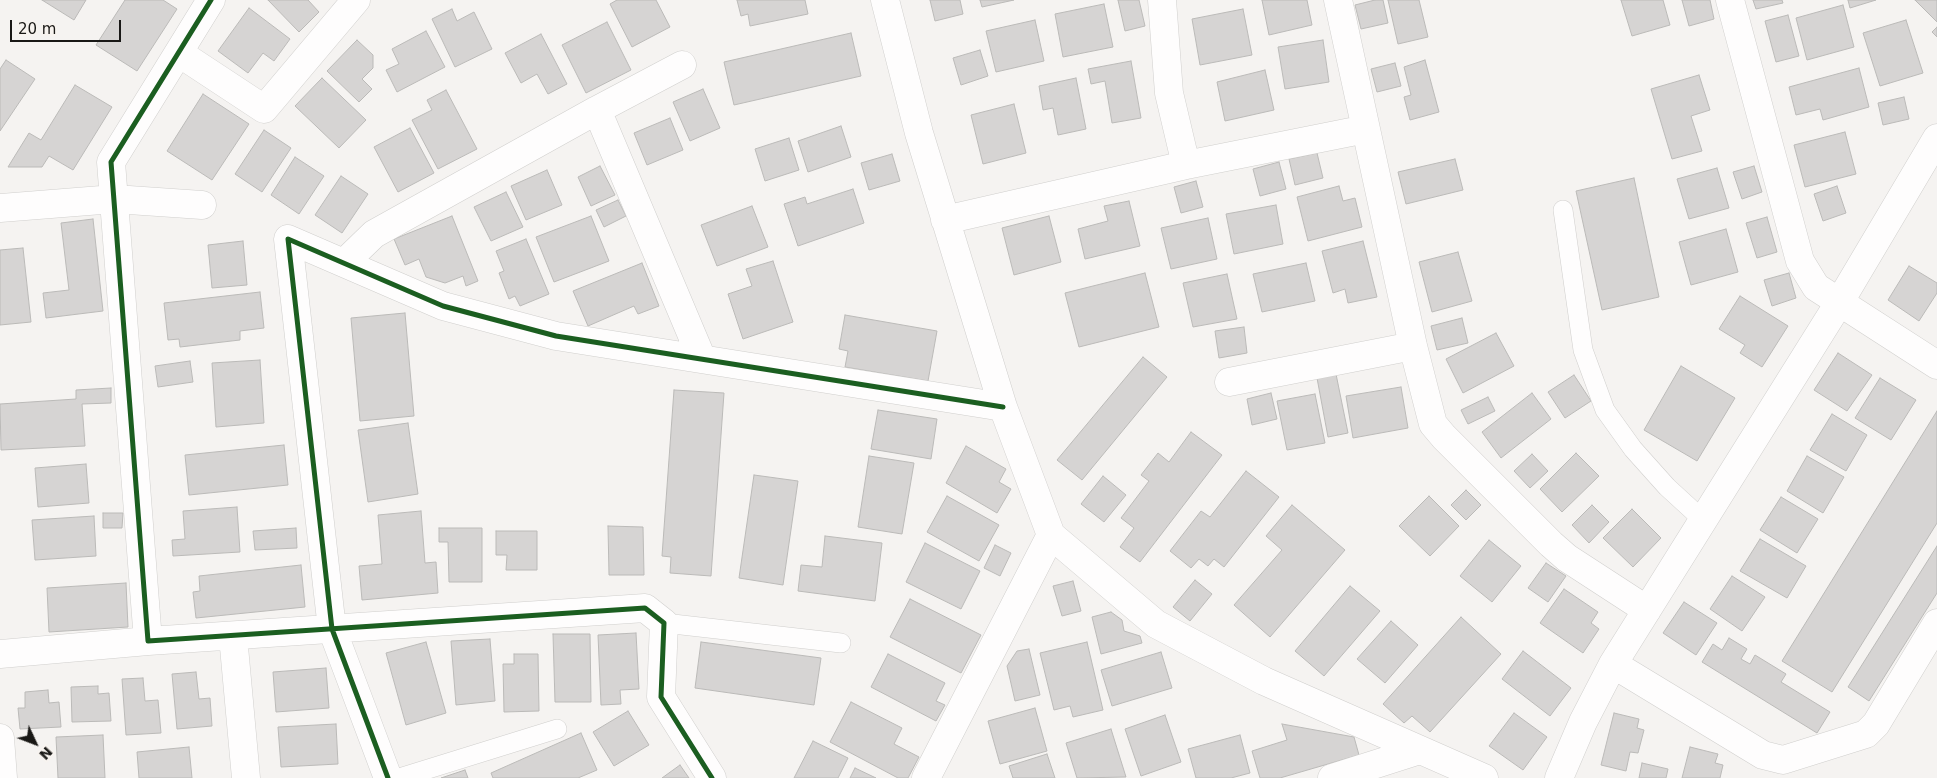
<!DOCTYPE html>
<style>
body{margin:0}
#map{position:relative;width:1937px;height:778px;overflow:hidden;background:#f5f3f1;font-family:"DejaVu Sans",sans-serif}
canvas{display:block}
.north{position:absolute;left:10px;top:718px;width:50px;height:50px;-webkit-text-stroke:4px #f7f3ef;paint-order:stroke;rotate:133deg;font-size:14px;font-weight:700;line-height:20px;text-align:center;color:#191816}
.north::after{content:'';display:block;margin:auto;width:18px;height:22px;background:#191816;clip-path:polygon(50% 0,100% 100%,50% 72%,0 100%)}
.scale{position:absolute;left:10px;top:20px;width:111px;height:22px;box-sizing:border-box;border:2px solid #191816;border-top:0;padding-left:6px;font-size:15px;line-height:18px;white-space:nowrap;color:#191816;-webkit-text-stroke:4px #f7f3ef;paint-order:stroke}
</style>
<div id="map">
<canvas width="1937" height="778"></canvas>
<div class="north">N</div>
<div class="scale">20 m</div>
</div>
<script>
const c = document.querySelector('canvas').getContext('2d');
c.lineJoin = 'round';
function fillPath(path, color) {
  c.fillStyle = color;
  c.fill(path, 'evenodd');
}
function toPath(rows) {
  const path = new Path2D();
  for (const r of rows) {
    path.moveTo(r[0], r[1]);
    for (let i = 2; i < r.length; i += 2) path.lineTo(r[i], r[i + 1]);
  }
  return path;
}
function strokePath(path, color, width, dash) {
  c.strokeStyle = color;
  c.lineWidth = width;
  c.lineCap = dash ? 'butt' : 'round';
  c.setLineDash(dash || []);
  c.stroke(path);
}
const building = toPath([
 [42,0,86,0,74,20,42,0],
 [125,0,163,0,177,9,137,71,96,45,125,0],
 [268,0,308,0,319,12,299,32,268,0],
 [617,0,656,0,670,27,632,47,610,4,617,0],
 [737,0,805,0,808,14,750,26,748,14,741,16,737,0],
 [930,0,960,0,963,14,935,21,930,0],
 [980,0,1014,0,982,7,980,0],
 [1118,0,1139,0,1145,26,1125,31,1118,0],
 [1262,0,1307,0,1312,25,1269,35,1262,0],
 [1375,0,1383,0,1388,23,1361,29,1355,5,1375,0],
 [1388,0,1419,0,1428,37,1398,44,1388,0],
 [1621,0,1663,0,1670,25,1632,36,1621,0],
 [1682,0,1710,0,1714,19,1689,26,1682,0],
 [1753,0,1782,0,1783,3,1756,9,1753,0],
 [1848,0,1876,0,1850,8,1848,0],
 [1915,0,1937,0,1937,22,1915,0],
 [1104,4,1113,47,1063,57,1055,14,1104,4],
 [1843,5,1854,47,1807,60,1796,18,1843,5],
 [249,8,290,39,274,61,263,53,248,73,218,51,249,8],
 [452,9,457,21,474,12,492,49,455,67,432,19,452,9],
 [1243,9,1252,55,1200,65,1192,19,1243,9],
 [1788,15,1799,56,1776,62,1765,21,1788,15],
 [1035,20,1044,61,996,72,986,31,1035,20],
 [1906,20,1923,73,1880,86,1863,33,1906,20],
 [607,22,631,70,586,93,562,45,607,22],
 [1937,27,1937,37,1932,32,1937,27],
 [426,31,445,67,397,92,386,70,399,64,392,49,426,31],
 [851,33,861,76,734,105,724,62,851,33],
 [541,34,567,84,548,94,537,74,521,83,505,53,541,34],
 [357,40,373,55,373,68,362,79,372,89,359,102,327,71,357,40],
 [1323,40,1329,82,1285,89,1278,47,1323,40],
 [980,50,988,76,961,85,953,58,980,50],
 [6,60,35,79,0,131,0,69,6,60],
 [1425,60,1439,112,1410,120,1404,97,1411,95,1404,67,1425,60],
 [1131,61,1141,118,1112,123,1105,81,1091,84,1088,69,1131,61],
 [1395,63,1401,86,1377,92,1371,69,1395,63],
 [1859,68,1869,107,1823,120,1820,109,1796,115,1789,87,1859,68],
 [1265,70,1274,110,1225,121,1217,82,1265,70],
 [1699,75,1710,110,1691,116,1702,151,1672,159,1651,89,1699,75],
 [322,78,366,120,339,148,295,106,322,78],
 [1076,78,1086,129,1058,135,1053,108,1043,110,1039,86,1076,78],
 [75,85,112,107,73,170,49,156,42,167,8,167,29,133,41,140,75,85],
 [703,89,720,128,690,141,673,102,703,89],
 [446,90,477,149,438,169,412,120,432,110,427,100,446,90],
 [203,94,249,124,212,180,167,151,203,94],
 [1904,97,1909,119,1883,125,1878,103,1904,97],
 [1014,104,1026,153,983,164,971,115,1014,104],
 [670,118,683,150,647,165,634,133,670,118],
 [841,126,851,157,808,172,798,141,841,126],
 [410,128,434,173,398,192,374,147,410,128],
 [264,130,291,148,262,192,235,174,264,130],
 [1845,132,1856,174,1805,187,1794,145,1845,132],
 [789,138,799,170,765,181,755,149,789,138],
 [1317,153,1323,178,1295,185,1289,159,1317,153],
 [892,154,900,181,869,190,861,163,892,154],
 [295,157,324,176,299,214,271,195,295,157],
 [1455,159,1463,190,1406,204,1398,172,1455,159],
 [1279,162,1286,189,1260,196,1253,169,1279,162],
 [600,166,615,195,591,206,578,177,600,166],
 [1754,166,1762,192,1742,199,1733,172,1754,166],
 [1717,168,1729,208,1689,219,1677,179,1717,168],
 [547,170,562,205,526,220,511,186,547,170],
 [341,176,368,194,342,233,315,215,341,176],
 [1634,178,1659,297,1602,310,1576,191,1634,178],
 [1196,181,1203,207,1181,213,1174,187,1196,181],
 [1339,186,1343,201,1355,198,1362,227,1308,241,1297,197,1339,186],
 [1837,186,1846,213,1823,221,1814,194,1837,186],
 [853,189,864,223,798,246,784,204,805,197,807,204,853,189],
 [506,192,523,227,491,241,474,207,506,192],
 [618,200,626,216,604,227,596,210,618,200],
 [1129,201,1140,246,1085,259,1078,229,1108,221,1104,206,1129,201],
 [1276,205,1283,244,1234,254,1226,214,1276,205],
 [752,206,768,247,717,266,701,225,752,206],
 [452,216,478,281,466,286,463,276,445,283,426,277,419,259,405,265,394,239,452,216],
 [591,216,609,261,554,282,536,237,591,216],
 [1049,216,1061,262,1014,275,1002,228,1049,216],
 [1767,217,1777,252,1757,258,1746,223,1767,217],
 [1208,218,1217,259,1171,269,1161,228,1208,218],
 [93,219,103,311,46,318,43,293,69,290,61,223,93,219],
 [1726,229,1738,272,1691,285,1679,242,1726,229],
 [526,239,549,294,520,306,515,296,509,299,499,273,504,271,496,251,526,239],
 [243,241,247,285,212,288,208,245,243,241],
 [1363,241,1377,297,1348,303,1345,289,1333,293,1322,251,1363,241],
 [23,248,31,322,0,325,0,250,23,248],
 [1458,252,1472,301,1432,312,1419,262,1458,252],
 [773,261,793,322,743,339,728,294,752,286,746,269,773,261],
 [642,263,659,306,638,314,634,306,588,326,573,291,642,263],
 [1306,263,1315,301,1262,312,1253,274,1306,263],
 [1909,266,1937,283,1937,293,1919,321,1888,300,1909,266],
 [1145,273,1159,327,1079,347,1065,293,1145,273],
 [1789,273,1796,298,1772,306,1764,280,1789,273],
 [1227,274,1237,319,1193,327,1183,283,1227,274],
 [260,292,264,328,240,331,240,340,180,347,179,339,168,340,164,303,260,292],
 [1740,296,1788,326,1762,367,1740,353,1745,345,1719,329,1740,296],
 [405,313,414,416,360,421,351,318,405,313],
 [845,315,937,331,928,381,845,367,848,351,839,349,845,315],
 [1462,318,1468,343,1437,350,1431,326,1462,318],
 [1244,327,1247,353,1219,358,1215,331,1244,327],
 [1496,333,1514,366,1463,393,1446,359,1496,333],
 [1838,353,1872,375,1847,411,1814,390,1838,353],
 [1143,357,1167,377,1082,480,1057,460,1143,357],
 [260,360,264,423,216,427,212,363,260,360],
 [190,361,193,382,158,387,155,366,190,361],
 [1681,366,1735,398,1697,461,1644,430,1681,366],
 [1336,374,1348,433,1328,437,1317,378,1336,374],
 [1574,375,1591,401,1565,418,1548,392,1574,375],
 [1880,378,1916,400,1891,440,1855,418,1880,378],
 [1401,387,1408,428,1353,438,1346,396,1401,387],
 [111,388,111,403,82,404,85,446,1,450,0,404,76,399,76,390,111,388],
 [674,390,724,393,711,576,670,573,671,557,662,556,674,390],
 [1271,393,1277,419,1252,425,1247,399,1271,393],
 [1532,393,1551,419,1501,458,1482,432,1532,393],
 [1315,394,1325,443,1287,450,1277,401,1315,394],
 [1488,397,1495,411,1468,424,1461,410,1488,397],
 [878,410,937,419,931,459,871,449,878,410],
 [1937,411,1937,523,1832,692,1782,661,1937,411],
 [1832,414,1867,435,1846,471,1810,450,1832,414],
 [408,423,418,494,368,502,358,430,408,423],
 [1191,432,1222,455,1140,562,1120,547,1134,528,1121,518,1149,481,1141,475,1158,453,1169,462,1191,432],
 [284,445,288,485,189,495,185,455,284,445],
 [966,446,1006,469,999,482,1011,489,997,513,946,483,966,446],
 [1576,453,1599,476,1562,512,1540,489,1576,453],
 [1532,454,1548,471,1530,488,1514,471,1532,454],
 [869,456,914,463,902,534,858,527,869,456],
 [1807,456,1844,477,1823,513,1787,491,1807,456],
 [86,464,89,503,38,507,35,468,86,464],
 [1246,471,1279,497,1224,567,1214,559,1208,566,1199,559,1191,568,1170,551,1201,511,1210,517,1246,471],
 [754,475,798,481,783,585,739,578,754,475],
 [1103,476,1126,495,1104,522,1081,504,1103,476],
 [1466,490,1481,505,1466,520,1451,505,1466,490],
 [947,496,999,525,979,561,927,532,947,496],
 [1429,496,1459,526,1430,556,1399,526,1429,496],
 [1781,497,1818,519,1797,553,1760,530,1781,497],
 [1292,505,1345,550,1270,637,1234,605,1282,550,1266,536,1292,505],
 [1592,505,1609,522,1589,543,1572,525,1592,505],
 [237,507,240,552,173,556,172,540,185,539,183,511,237,507],
 [1632,509,1661,538,1633,567,1603,538,1632,509],
 [421,511,425,563,436,562,438,593,362,600,359,566,382,564,378,515,421,511],
 [103,513,123,513,122,528,103,528,103,513],
 [94,516,96,556,35,560,32,520,94,516],
 [608,526,643,527,644,575,609,575,608,526],
 [296,528,297,548,255,550,253,531,296,528],
 [439,528,482,528,482,582,449,582,448,542,439,542,439,528],
 [496,531,537,531,537,570,506,570,507,555,496,555,496,531],
 [825,536,882,543,875,601,798,591,801,565,822,567,825,536],
 [1760,539,1806,566,1787,598,1740,571,1760,539],
 [1489,540,1521,566,1492,602,1460,576,1489,540],
 [925,543,980,571,961,609,906,582,925,543],
 [995,545,1011,553,1000,576,984,568,995,545],
 [1937,546,1937,593,1869,701,1848,687,1937,546],
 [1546,563,1566,576,1548,602,1528,588,1546,563],
 [301,565,305,607,196,618,193,592,200,591,199,576,301,565],
 [1732,576,1765,597,1742,631,1710,609,1732,576],
 [1195,580,1212,594,1190,621,1173,607,1195,580],
 [1073,581,1081,611,1062,616,1053,586,1073,581],
 [126,583,128,627,49,632,47,588,126,583],
 [1350,586,1380,611,1324,676,1295,651,1350,586],
 [1564,589,1598,612,1591,623,1599,629,1583,653,1540,623,1564,589],
 [910,599,981,635,961,673,890,637,910,599],
 [1684,602,1717,623,1696,655,1663,633,1684,602],
 [1111,612,1122,620,1124,631,1140,636,1142,643,1101,654,1092,617,1111,612],
 [1461,617,1501,654,1430,732,1412,716,1404,723,1383,704,1461,617],
 [1391,621,1418,645,1385,683,1357,659,1391,621],
 [636,633,639,689,620,690,621,704,601,705,598,635,636,633],
 [553,634,590,634,591,702,555,702,553,634],
 [1729,638,1747,649,1741,659,1750,664,1755,655,1786,674,1781,682,1830,712,1817,733,1702,662,1713,644,1722,650,1729,638],
 [490,639,495,701,456,705,451,641,490,639],
 [426,642,446,713,406,725,386,653,426,642],
 [701,642,821,658,814,705,695,688,701,642],
 [1087,642,1103,710,1073,717,1070,706,1054,710,1040,653,1087,642],
 [1029,649,1040,695,1015,701,1007,666,1017,651,1029,649],
 [1523,651,1571,688,1550,716,1502,679,1523,651],
 [1161,652,1172,688,1112,706,1101,670,1161,652],
 [514,654,538,654,539,711,504,712,503,664,514,664,514,654],
 [888,654,945,683,936,701,945,705,936,721,871,687,888,654],
 [326,668,329,708,276,712,273,672,326,668],
 [196,672,199,699,210,698,212,726,177,729,172,674,196,672],
 [143,678,145,701,158,700,161,733,126,735,122,679,143,678],
 [98,686,98,694,109,693,111,721,72,722,71,687,98,686],
 [48,690,49,703,59,702,61,727,20,729,18,708,25,708,25,692,48,690],
 [851,702,902,728,894,744,919,757,908,778,898,778,830,742,851,702],
 [1035,708,1047,751,1000,764,988,721,1035,708],
 [628,711,649,745,614,766,593,732,628,711],
 [1514,713,1547,737,1523,770,1489,746,1514,713],
 [1614,713,1639,719,1637,728,1644,730,1638,753,1630,752,1626,771,1601,765,1614,713],
 [1165,715,1181,762,1141,776,1125,729,1165,715],
 [336,724,338,764,281,767,278,727,336,724],
 [1282,724,1354,737,1359,755,1280,778,1260,778,1252,751,1287,740,1282,724],
 [1111,729,1126,777,1077,778,1066,743,1111,729],
 [581,733,597,770,578,778,493,778,491,773,581,733],
 [103,735,105,778,58,778,56,737,103,735],
 [1240,735,1250,773,1231,778,1196,778,1188,749,1240,735],
 [813,741,848,758,838,778,794,778,813,741],
 [189,747,192,778,139,778,137,752,189,747],
 [1690,747,1718,754,1715,763,1723,765,1720,778,1682,778,1690,747],
 [1047,754,1055,778,1013,778,1009,766,1047,754],
 [1642,763,1668,769,1666,778,1639,778,1642,763],
 [680,765,689,778,662,778,680,765],
 [855,768,876,778,850,778,855,768],
 [465,770,468,778,441,778,465,770]
]);
const lane = toPath([
 [1563,210,1583,350,1605,410,1633,449,1667,487,1703,520],
 [664,623,841,643],
 [399,778,557,729]
]);
const street = toPath([
 [211,0,111,162,148,641,645,608,664,623,661,697,712,778],
 [885,0,919,133,1003,407,1051,535,1156,624,1264,681,1484,778],
 [1162,0,1169,93,1186,165],
 [1338,0,1413,346,1433,424,1444,437,1551,544,1567,558,1647,610],
 [1730,0,1800,261,1816,287,1937,365],
 [179,53,264,109,356,0],
 [597,110,682,65],
 [0,208,114,199,202,205],
 [945,220,1186,165,1366,129],
 [344,263,374,234,597,110,702,359],
 [1229,382,1413,346],
 [233,636,246,778],
 [0,654,148,641],
 [1613,664,1763,755,1783,760,1866,734,1876,724,1937,623],
 [0,738,3,778],
 [388,778,332,629,288,239,443,306,556,336,1003,407],
 [926,778,1051,535],
 [1332,778,1420,750],
 [1559,778,1583,722,1613,664,1839,303,1937,138]
]);
const cycleway = toPath([
 [211,0,111,162,148,641,645,608,664,623,661,697,712,778],
 [388,778,332,629,288,239,443,306,556,336,1003,407]
]);
fillPath(building, '#d6d4d3');
strokePath(building, '#bbbab8', 1);
strokePath(lane, '#d0cfcd', 20);
strokePath(street, '#d0cfcd', 29);
strokePath(lane, '#fefdfd', 19);
strokePath(street, '#fefdfd', 28);
strokePath(cycleway, '#1b5e20', 5);
</script>
